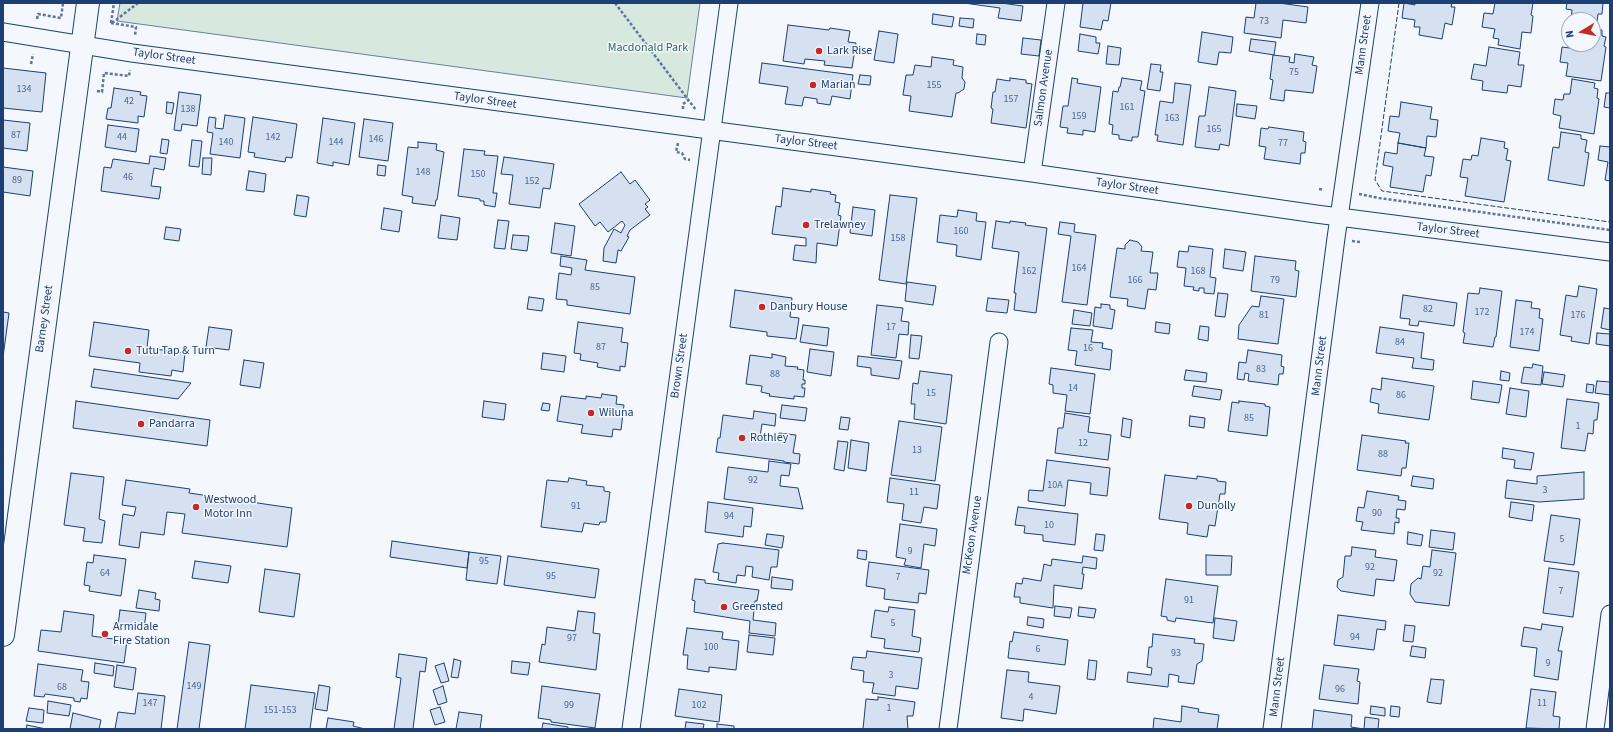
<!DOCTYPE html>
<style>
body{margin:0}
#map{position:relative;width:1613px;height:732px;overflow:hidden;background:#f4f7fb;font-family:"Source Sans 3",sans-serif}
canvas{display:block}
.frame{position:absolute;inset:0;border:4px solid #1d3f73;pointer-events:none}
.north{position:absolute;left:1561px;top:12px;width:40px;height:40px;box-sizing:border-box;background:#f4f7fb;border:1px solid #9eadc5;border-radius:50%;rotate:260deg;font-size:11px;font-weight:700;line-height:16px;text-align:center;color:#1d3f73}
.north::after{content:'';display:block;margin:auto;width:14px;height:18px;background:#c62828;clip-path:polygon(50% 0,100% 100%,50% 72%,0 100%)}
</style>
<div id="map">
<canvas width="1613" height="732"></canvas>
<div class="frame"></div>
<div class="north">N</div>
</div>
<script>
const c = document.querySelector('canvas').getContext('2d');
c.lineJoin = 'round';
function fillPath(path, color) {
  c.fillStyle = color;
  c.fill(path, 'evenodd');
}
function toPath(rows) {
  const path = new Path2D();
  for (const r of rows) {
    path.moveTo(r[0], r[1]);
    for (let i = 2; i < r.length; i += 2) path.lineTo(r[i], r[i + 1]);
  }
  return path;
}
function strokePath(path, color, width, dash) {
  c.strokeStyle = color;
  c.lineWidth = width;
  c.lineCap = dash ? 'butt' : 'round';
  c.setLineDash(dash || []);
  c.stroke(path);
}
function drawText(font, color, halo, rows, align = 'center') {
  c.font = font + ' "Source Sans 3",sans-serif';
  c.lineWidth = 3;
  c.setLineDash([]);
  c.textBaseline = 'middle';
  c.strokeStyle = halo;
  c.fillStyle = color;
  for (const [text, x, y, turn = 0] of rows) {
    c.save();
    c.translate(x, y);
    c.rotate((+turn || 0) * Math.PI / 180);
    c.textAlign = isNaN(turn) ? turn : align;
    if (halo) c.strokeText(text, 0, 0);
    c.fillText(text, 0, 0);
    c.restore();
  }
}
const green = toPath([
 [120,3,700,3,687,98,117,21,120,3]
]);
const building = toPath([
 [964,3,1001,3,1023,6,1021,21,998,18,1000,8,964,3],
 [1083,3,1111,3,1108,21,1103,20,1101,30,1080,27,1083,3],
 [1256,3,1279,3,1308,7,1306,23,1283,20,1281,38,1244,33,1246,17,1254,18,1256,3],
 [1404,3,1415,5,1415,3,1452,3,1451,7,1455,7,1452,25,1445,23,1442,39,1419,35,1420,27,1414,27,1415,20,1402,18,1404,3],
 [1495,3,1533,3,1531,15,1533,16,1531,33,1522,32,1520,49,1498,45,1499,39,1493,38,1495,29,1482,27,1484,13,1493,14,1495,3],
 [1567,3,1603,3,1602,14,1598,14,1597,22,1593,20,1571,20,1572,10,1566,9,1567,3],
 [933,14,954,17,952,27,932,24,933,14],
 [960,18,974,19,973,28,959,26,960,18],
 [788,25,829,30,830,28,850,31,848,42,856,43,852,68,824,65,825,61,805,59,804,64,783,61,788,25],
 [1593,29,1602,30,1602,36,1606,37,1604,46,1606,47,1601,81,1566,76,1568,63,1560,62,1562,47,1570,48,1571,44,1593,44,1593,29],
 [879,31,898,34,894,63,874,60,879,31],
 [1202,32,1233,37,1231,53,1219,52,1217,65,1198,62,1202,32],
 [977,34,986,35,985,45,976,44,977,34],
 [1080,34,1096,37,1096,43,1100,43,1098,54,1078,51,1080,34],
 [1023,38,1041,40,1039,56,1021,54,1023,38],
 [1251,39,1276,42,1274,55,1249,51,1251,39],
 [1108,46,1121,48,1119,65,1106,64,1108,46],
 [1489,47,1520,52,1518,65,1524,65,1521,87,1508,85,1507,93,1482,90,1483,81,1471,79,1474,64,1486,66,1489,47],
 [1295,54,1314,57,1312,65,1317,66,1313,93,1285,90,1284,101,1270,99,1273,80,1270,79,1273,55,1290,57,1289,62,1294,63,1295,54],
 [932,57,954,60,953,65,963,67,962,78,965,82,964,89,958,93,956,93,952,117,909,111,911,96,903,95,906,75,913,75,915,65,931,67,932,57],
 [762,63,853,75,850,99,832,96,830,105,817,103,817,99,804,97,802,106,785,104,788,87,759,83,762,63],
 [1151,64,1161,65,1160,72,1163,72,1160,91,1147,89,1151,64],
 [3,68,46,73,42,112,3,108,3,68],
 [860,75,871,76,870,85,858,84,860,75],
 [1010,78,1026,80,1026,83,1032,84,1026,128,991,123,993,109,991,108,993,92,995,92,997,79,1010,81,1010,78],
 [1072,78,1078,79,1077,83,1101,87,1095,132,1083,130,1083,135,1067,133,1068,128,1060,127,1063,106,1068,106,1072,78],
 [1122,78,1142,81,1140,90,1145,91,1138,137,1132,137,1132,141,1119,139,1119,135,1112,134,1113,125,1109,124,1113,91,1118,92,1119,87,1120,87,1122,78],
 [1572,79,1595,83,1594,88,1598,89,1597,98,1599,99,1594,134,1559,128,1561,116,1553,114,1555,99,1563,100,1564,94,1570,94,1572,79],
 [1175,83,1191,85,1183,145,1157,141,1158,135,1155,135,1160,101,1173,103,1175,83],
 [1209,87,1236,91,1229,146,1220,144,1219,150,1195,147,1199,116,1205,116,1209,87],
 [114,88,141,92,140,95,147,96,144,117,138,116,138,123,106,119,108,108,111,108,114,88],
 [179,92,201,95,197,126,182,124,181,131,174,130,179,92],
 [1606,93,1610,93,1610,108,1604,107,1606,93],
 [167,102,174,103,172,114,166,113,167,102],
 [1401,102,1432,107,1430,119,1438,120,1436,137,1427,136,1426,148,1398,143,1400,133,1388,131,1390,116,1399,117,1401,102],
 [1237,104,1257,106,1255,119,1236,116,1237,104],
 [225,115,245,118,240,158,210,154,213,133,207,132,209,117,216,118,215,128,223,129,225,115],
 [253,117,297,124,292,158,286,157,285,162,254,157,255,153,248,152,253,117],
 [323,118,355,123,349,165,333,162,333,166,317,163,323,118],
 [364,119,393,123,388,161,359,157,364,119],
 [3,120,30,123,27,151,3,148,3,120],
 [108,125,139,129,136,152,105,147,108,125],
 [1269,127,1304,132,1303,141,1306,142,1305,153,1301,153,1300,164,1264,159,1266,147,1259,146,1261,128,1268,129,1269,127],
 [1561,132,1581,135,1581,139,1587,140,1585,152,1589,153,1584,186,1548,180,1553,147,1559,148,1561,132],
 [1481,138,1505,142,1504,148,1508,149,1506,160,1511,161,1504,202,1465,196,1468,178,1460,177,1463,159,1471,160,1472,155,1478,156,1481,138],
 [162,139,169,140,167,154,160,153,162,139],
 [192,140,202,141,199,167,189,166,192,140],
 [418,142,437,144,436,150,444,152,437,200,436,200,435,206,412,203,413,197,402,195,408,147,418,148,418,142],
 [1398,143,1426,148,1424,156,1434,157,1431,176,1426,175,1423,192,1390,187,1393,167,1383,165,1385,152,1397,154,1398,143],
 [1600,146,1610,147,1610,181,1605,180,1608,162,1598,160,1600,146],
 [464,149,485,151,484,155,498,156,493,193,497,193,495,207,484,205,484,201,480,201,480,199,458,196,464,149],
 [150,156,166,158,164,170,154,168,151,186,161,187,159,199,101,191,104,167,111,168,113,159,149,164,150,156],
 [504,157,554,164,550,189,543,188,540,208,509,204,513,175,501,174,504,157],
 [203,158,212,158,211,175,202,174,203,158],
 [378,165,386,166,385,176,377,175,378,165],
 [3,167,33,171,30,196,3,192,3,167],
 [249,171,266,174,264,192,246,190,249,171],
 [621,172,630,184,635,180,650,200,645,204,648,207,645,209,650,215,630,230,627,236,629,237,621,251,618,250,616,263,603,261,604,248,614,229,621,233,625,225,622,221,608,232,600,222,595,226,579,204,621,172],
 [783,188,811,192,811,189,831,192,830,194,836,195,835,202,840,203,838,215,841,216,837,246,817,243,816,263,793,260,795,245,806,246,806,238,772,234,776,206,781,207,783,188],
 [297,195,309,197,306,217,294,215,297,195],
 [890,195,917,198,906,284,879,280,890,195],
 [853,207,875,210,872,236,850,233,853,207],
 [384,208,402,211,399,232,381,229,384,208],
 [958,210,977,213,976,221,986,222,981,260,956,256,957,245,937,242,940,215,957,217,958,210],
 [441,215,460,218,457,240,438,238,441,215],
 [498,220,509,221,505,249,494,248,498,220],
 [996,221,1010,223,1010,221,1026,223,1025,225,1047,228,1036,313,1014,310,1016,293,1014,293,1019,252,992,248,996,221],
 [1060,222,1075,224,1074,232,1096,235,1087,305,1062,302,1071,236,1058,234,1060,222],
 [555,223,575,226,571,256,551,253,555,223],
 [166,227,181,229,179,241,164,239,166,227],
 [513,235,529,236,527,251,511,249,513,235],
 [1130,240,1138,242,1142,247,1141,251,1153,252,1150,273,1158,273,1156,290,1148,289,1145,309,1127,306,1128,299,1110,297,1117,248,1125,249,1125,245,1130,240],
 [1189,246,1213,249,1210,277,1216,278,1214,294,1204,293,1204,288,1199,288,1199,291,1193,290,1194,287,1184,286,1186,268,1177,267,1179,251,1188,252,1189,246],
 [1225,249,1246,252,1243,271,1223,268,1225,249],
 [561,256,587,260,585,270,635,277,630,314,567,305,567,300,556,299,559,273,571,275,572,268,560,266,561,256],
 [1255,256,1296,261,1295,270,1299,271,1296,297,1251,291,1255,256],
 [907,282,936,286,933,305,905,301,907,282],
 [1579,286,1597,289,1589,344,1571,341,1572,337,1560,335,1566,295,1577,297,1579,286],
 [1480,288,1502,291,1496,337,1495,337,1493,347,1463,343,1465,333,1463,332,1468,293,1479,294,1480,288],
 [735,290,792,298,790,317,799,318,796,339,767,336,767,332,730,327,735,290],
 [1218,293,1228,294,1225,317,1215,316,1218,293],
 [1403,295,1457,303,1454,326,1419,321,1418,326,1409,325,1410,319,1400,318,1403,295],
 [1261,296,1284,299,1278,344,1238,339,1239,325,1252,306,1259,307,1261,296],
 [529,297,544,299,542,311,527,309,529,297],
 [988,298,1009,300,1007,313,986,311,988,298],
 [1516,300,1532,302,1531,308,1540,309,1539,318,1543,319,1539,351,1510,347,1516,300],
 [1101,304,1110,305,1110,309,1115,310,1112,329,1093,326,1095,307,1101,308,1101,304],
 [877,305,903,308,901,321,909,322,908,335,899,334,896,358,871,355,877,305],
 [1604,308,1610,309,1610,330,1601,328,1604,308],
 [1074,310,1092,313,1090,326,1072,324,1074,310],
 [3,312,9,313,3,357,3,312],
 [94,322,149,330,147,348,185,353,183,372,172,370,171,376,139,372,140,363,89,356,94,322],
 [578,322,623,328,621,342,628,343,625,367,620,366,620,371,597,367,598,363,580,360,581,354,574,353,578,322],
 [1156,322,1170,324,1169,334,1155,332,1156,322],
 [803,325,829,328,827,346,800,342,803,325],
 [1200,326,1209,327,1208,341,1198,339,1200,326],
 [209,327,232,330,229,350,206,347,209,327],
 [1380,327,1424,333,1421,358,1434,360,1433,370,1412,368,1414,358,1376,353,1380,327],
 [1071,328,1093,330,1091,342,1103,343,1102,348,1112,350,1110,370,1075,365,1077,351,1068,350,1071,328],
 [1597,333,1610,334,1610,346,1596,344,1597,333],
 [911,335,922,336,919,359,909,358,911,335],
 [810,349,834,352,831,376,807,372,810,349],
 [1248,350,1282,355,1281,366,1284,367,1283,374,1279,374,1278,385,1248,381,1249,374,1245,373,1244,380,1237,379,1239,362,1246,363,1248,350],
 [543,353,566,356,564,372,541,369,543,353],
 [772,354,786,357,785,366,798,367,797,369,804,370,803,380,805,380,805,384,802,384,802,388,805,388,804,397,794,396,794,399,769,396,770,394,761,392,762,386,746,384,750,355,772,358,772,354],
 [858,356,902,361,899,379,871,375,871,368,857,366,858,356],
 [244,360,264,363,260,388,240,385,244,360],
 [1533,364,1543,366,1541,385,1521,383,1524,367,1532,368,1533,364],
 [1051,368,1095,374,1090,414,1065,411,1067,395,1053,393,1053,385,1049,384,1051,368],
 [94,369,191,383,178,399,91,387,94,369],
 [1186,370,1207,373,1206,382,1184,380,1186,370],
 [920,371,952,375,946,424,914,419,915,404,911,404,913,383,918,384,920,371],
 [1501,371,1510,373,1509,381,1500,380,1501,371],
 [1544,372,1565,375,1563,387,1542,384,1544,372],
 [1382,378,1434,386,1429,420,1378,413,1379,404,1370,402,1372,388,1381,390,1382,378],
 [1473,381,1502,385,1499,403,1471,399,1473,381],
 [1597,381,1610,382,1610,395,1595,393,1597,381],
 [1587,384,1594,385,1593,393,1586,392,1587,384],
 [1194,386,1222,390,1220,400,1192,396,1194,386],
 [1510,388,1529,391,1526,417,1506,414,1510,388],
 [602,394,617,396,616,404,624,405,621,430,613,429,612,437,581,433,583,425,557,421,561,396,586,399,586,396,601,398,602,394],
 [1567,399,1599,403,1597,420,1594,420,1593,434,1588,433,1585,451,1561,448,1567,399],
 [76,401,210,420,207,446,73,428,76,401],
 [484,401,506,404,504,420,482,417,484,401],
 [1239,401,1265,404,1265,406,1270,407,1267,436,1228,431,1232,402,1239,403,1239,401],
 [543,403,550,404,549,411,541,410,543,403],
 [782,405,807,408,805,421,780,418,782,405],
 [754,411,776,414,775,426,762,424,760,437,778,440,779,433,796,435,793,453,800,454,799,464,784,462,784,461,716,452,718,438,720,438,723,415,753,419,754,411],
 [1065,413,1090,417,1088,432,1111,435,1108,460,1055,453,1058,428,1063,428,1065,413],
 [1190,416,1205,418,1204,428,1189,426,1190,416],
 [841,417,850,418,848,430,839,429,841,417],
 [1123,418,1132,420,1130,438,1121,436,1123,418],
 [899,421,942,427,935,481,891,475,899,421],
 [1362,435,1406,441,1405,443,1409,443,1406,468,1402,468,1401,476,1357,470,1362,435],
 [851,440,869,443,866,471,848,468,851,440],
 [838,441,848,442,844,471,834,469,838,441],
 [1503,448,1534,453,1531,470,1514,468,1515,460,1502,458,1503,448],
 [1047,460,1110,468,1107,496,1090,494,1091,483,1068,480,1065,506,1028,501,1029,490,1043,491,1047,460],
 [769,461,791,464,789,476,781,475,780,486,798,488,803,509,724,499,728,467,768,472,769,461],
 [1584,472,1584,499,1539,502,1505,498,1507,480,1537,484,1537,476,1584,472],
 [71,473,104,477,99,519,105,521,102,543,83,541,85,528,64,525,71,473],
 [1165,475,1197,479,1197,476,1217,479,1217,481,1226,482,1225,494,1220,494,1215,526,1209,525,1207,537,1187,534,1188,523,1159,519,1165,475],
 [1413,476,1434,479,1433,489,1411,486,1413,476],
 [569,478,587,481,586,485,604,487,604,491,610,492,606,522,600,522,599,525,584,523,582,532,541,527,547,480,568,482,569,478],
 [890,478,940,485,937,509,924,507,921,523,902,520,904,504,887,502,890,478],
 [126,480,190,489,189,493,292,508,287,547,182,533,185,514,167,512,164,535,141,532,139,548,119,545,123,514,134,516,136,507,122,505,126,480],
 [1367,491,1399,496,1398,500,1406,501,1405,510,1397,509,1396,518,1399,518,1399,523,1395,522,1394,534,1361,530,1363,522,1356,521,1358,507,1364,508,1367,491],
 [708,502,753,508,751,527,744,526,743,537,705,532,708,502],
 [1511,502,1534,505,1532,521,1509,517,1511,502],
 [1018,507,1078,514,1075,545,1043,541,1043,535,1024,533,1025,526,1015,525,1018,507],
 [1551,515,1580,519,1574,565,1544,561,1551,515],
 [900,524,937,529,935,546,924,544,921,568,904,565,906,559,896,557,900,524],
 [1431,530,1455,533,1453,550,1429,547,1431,530],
 [1408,532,1423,535,1421,546,1407,544,1408,532],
 [767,534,784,536,782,548,765,545,767,534],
 [1096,534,1105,535,1103,551,1094,550,1096,534],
 [392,541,469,552,467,568,390,557,392,541],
 [723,543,779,550,777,567,771,567,769,580,752,577,753,567,746,566,745,576,737,575,736,583,718,580,719,573,713,572,718,544,723,543],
 [1352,547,1376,550,1375,557,1397,560,1394,581,1376,579,1374,596,1341,591,1337,587,1338,580,1343,577,1345,556,1351,556,1352,547],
 [858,550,867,551,866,560,857,558,858,550],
 [1432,550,1456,553,1449,606,1415,602,1410,594,1411,584,1418,578,1421,579,1423,566,1430,567,1432,550],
 [469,552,501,556,497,584,466,580,469,552],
 [94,555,126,559,121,596,89,591,90,586,84,585,87,562,93,563,94,555],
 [1206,555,1232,556,1231,575,1206,575,1206,555],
 [508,556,599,569,595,598,504,585,508,556],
 [1083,556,1097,558,1096,569,1083,567,1082,574,1084,574,1082,589,1054,585,1053,608,1020,603,1020,597,1014,597,1016,583,1022,584,1023,578,1041,581,1044,564,1051,566,1052,559,1082,563,1083,556],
 [195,561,231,566,228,583,192,578,195,561],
 [869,562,929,570,926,594,919,593,918,603,884,599,885,589,866,586,869,562],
 [1549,568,1579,572,1573,617,1543,613,1549,568],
 [265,569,300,574,294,617,259,612,265,569],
 [772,577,793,580,792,590,771,588,772,577],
 [695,579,705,580,705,583,759,590,757,601,755,601,753,620,776,623,775,636,749,633,750,621,694,612,695,601,692,600,695,579],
 [1166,579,1218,586,1213,623,1176,618,1175,622,1167,620,1167,617,1161,616,1166,579],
 [139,590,156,593,155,599,160,600,159,611,136,608,139,590],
 [1055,606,1072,608,1070,618,1054,616,1055,606],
 [889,607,915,610,912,636,921,638,919,652,884,648,885,639,871,637,875,610,888,612,889,607],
 [1079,607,1096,609,1094,618,1078,616,1079,607],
 [120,610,146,613,144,629,118,625,120,610],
 [64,611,94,615,92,636,127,641,124,663,38,651,41,630,61,632,64,611],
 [578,611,595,613,593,633,600,634,596,670,539,662,542,644,545,645,547,627,575,631,578,611],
 [1338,615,1386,621,1385,630,1377,629,1374,650,1334,645,1338,615],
 [1028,617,1044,619,1043,628,1027,625,1028,617],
 [1215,618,1237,621,1234,641,1213,638,1215,618],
 [1542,624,1563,627,1558,651,1562,651,1558,680,1534,676,1537,648,1521,646,1524,627,1541,630,1542,624],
 [1405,625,1415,626,1413,642,1403,641,1405,625],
 [687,628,723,632,722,639,739,641,736,670,709,667,709,672,687,669,688,655,683,655,687,628],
 [1014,632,1068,640,1065,665,1008,658,1010,641,1012,642,1014,632],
 [1153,634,1195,639,1194,643,1204,644,1202,661,1197,664,1194,684,1178,682,1179,676,1169,674,1168,687,1127,682,1128,672,1151,675,1152,668,1147,667,1149,647,1152,647,1153,634],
 [749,635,775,638,773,655,747,652,749,635],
 [189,642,210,645,199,729,177,729,189,642],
 [1412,646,1426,648,1425,658,1410,656,1412,646],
 [867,651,922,658,918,689,896,686,895,696,872,693,874,683,863,682,864,671,851,669,853,657,866,658,867,651],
 [399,654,427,658,425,672,420,671,413,729,394,729,401,678,396,677,399,654],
 [454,659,461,661,458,678,451,677,454,659],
 [1089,660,1097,661,1095,680,1087,679,1089,660],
 [512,661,530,663,528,675,511,673,512,661],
 [95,663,114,666,113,676,94,673,95,663],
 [444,663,449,681,441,683,435,666,444,663],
 [38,664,83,670,81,681,89,682,87,699,81,698,80,702,74,701,74,698,45,694,44,697,34,696,38,664],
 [117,665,136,668,133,690,114,687,117,665],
 [1324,665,1359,669,1357,681,1360,682,1358,704,1319,699,1324,665],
 [1007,670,1029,672,1028,682,1060,686,1056,714,1024,709,1023,721,1001,718,1007,670],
 [1431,679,1444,680,1441,704,1427,702,1431,679],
 [251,685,315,693,310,729,245,729,251,685],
 [319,685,330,687,327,711,315,709,319,685],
 [443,686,447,702,438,705,433,690,443,686],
 [542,686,600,694,595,728,551,722,551,720,538,718,542,686],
 [679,689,722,695,719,722,675,716,679,689],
 [1531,689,1556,692,1553,716,1560,717,1559,729,1526,728,1531,689],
 [138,693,165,696,161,729,115,729,118,712,135,714,138,693],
 [878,697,915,702,913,716,907,716,908,729,863,729,866,699,878,700,878,697],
 [48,701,71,705,69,716,47,713,48,701],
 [1182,706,1199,709,1198,712,1219,715,1217,729,1153,729,1154,718,1181,722,1182,706],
 [1371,706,1385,708,1385,716,1370,714,1371,706],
 [1391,706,1400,707,1399,717,1390,716,1391,706],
 [440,707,445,722,435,725,430,710,440,707],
 [29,708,44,710,43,723,26,721,29,708],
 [1314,710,1352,715,1351,727,1364,729,1365,717,1379,719,1378,729,1312,729,1314,710],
 [459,712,482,715,480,729,456,729,459,712],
 [73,713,101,720,99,729,70,729,73,713],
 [328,718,354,722,353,726,365,729,326,729,328,718],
 [686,722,704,724,703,729,685,729,686,722],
 [543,723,568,727,568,729,542,729,543,723],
 [717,724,734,726,734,729,717,729,717,724],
 [27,725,46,729,26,729,27,725]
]);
const path = toPath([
 [615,3,696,110],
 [37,19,38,14,61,18,63,3],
 [111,23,136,27,135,36],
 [111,23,114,3],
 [112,23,138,3],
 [31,64,33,54],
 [97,91,102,92,104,73,129,76,130,70],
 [683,109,683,104,689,100],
 [678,143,676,152,682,153,685,159,690,160],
 [1319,189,1324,190],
 [1359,194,1379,198,1610,230],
 [1352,241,1360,242]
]);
const minor = toPath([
 [3,32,132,53,1032,173,1316,214,1610,252],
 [1032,173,1056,3],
 [631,729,729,3],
 [948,729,999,342],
 [1272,729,1336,238,1370,3],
 [1595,729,1610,614]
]);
const primary = toPath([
 [3,635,88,3]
]);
const fence = toPath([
 [1399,3,1375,180,1382,191,1610,222]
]);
const markers = [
 [819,51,4,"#c62828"],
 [813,85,4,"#c62828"],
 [806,225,4,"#c62828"],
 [762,307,4,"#c62828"],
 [128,351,4,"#c62828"],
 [591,413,4,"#c62828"],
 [141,424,4,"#c62828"],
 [742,438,4,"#c62828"],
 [1189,506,4,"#c62828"],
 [196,507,4,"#c62828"],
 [724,607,4,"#c62828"],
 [105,634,4,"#c62828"]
];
const numberNames = [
 ["73",1264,22],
 ["75",1294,73],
 ["155",934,86],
 ["134",24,90],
 ["157",1011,100],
 ["42",129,102],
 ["161",1127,108],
 ["138",188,110],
 ["159",1079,117],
 ["163",1172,119],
 ["165",1214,130],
 ["87",16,136],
 ["44",122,138],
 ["142",273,138],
 ["146",376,140],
 ["140",226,143],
 ["144",336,143],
 ["77",1283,144],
 ["148",423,173],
 ["150",478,175],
 ["46",128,178],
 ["89",17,181],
 ["152",532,182],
 ["160",961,232],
 ["158",898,239],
 ["164",1079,269],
 ["162",1029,272],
 ["168",1198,272],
 ["166",1135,281],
 ["79",1275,281],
 ["85",595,288],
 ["82",1428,310],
 ["172",1482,313],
 ["81",1264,316],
 ["176",1578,316],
 ["17",891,328],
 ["174",1527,333],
 ["84",1400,343],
 ["87",601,348],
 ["16",1088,349],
 ["83",1261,370],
 ["88",775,375],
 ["14",1073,389],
 ["15",931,394],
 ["86",1401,396],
 ["85",1249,419],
 ["1",1578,427],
 ["12",1083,444],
 ["13",917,451],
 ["88",1383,455],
 ["92",753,481],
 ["10A",1055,486],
 ["3",1545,491],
 ["11",914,493],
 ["91",576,507],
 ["90",1377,514],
 ["94",729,517],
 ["10",1049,526],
 ["5",1562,540],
 ["9",910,552],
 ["95",484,562],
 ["92",1370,568],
 ["64",105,574],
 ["92",1438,574],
 ["95",551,577],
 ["7",898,578],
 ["7",1561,592],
 ["91",1189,601],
 ["5",893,624],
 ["94",1355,638],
 ["97",572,639],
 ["100",711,648],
 ["6",1038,650],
 ["93",1176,654],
 ["9",1548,664],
 ["3",891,676],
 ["149",194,687],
 ["68",62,688],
 ["96",1340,690],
 ["4",1031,698],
 ["147",150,704],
 ["11",1542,704],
 ["99",569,706],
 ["102",699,706],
 ["1",889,709],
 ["151-153",280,711]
];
const streetNames = [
 ["Mann Street",1364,45,-82],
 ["Taylor Street",164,57,8],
 ["Salmon Avenue",1044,88,-82],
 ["Taylor Street",485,101,8],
 ["Taylor Street",806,143,7],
 ["Taylor Street",1127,187,8],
 ["Taylor Street",1448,231,7],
 ["Barney Street",45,319,-82],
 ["Brown Street",680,366,-82],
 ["Mann Street",1320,366,-83],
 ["McKeon Avenue",973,535,-82],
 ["Mann Street",1278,687,-83]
];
const parkNames = [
 ["Macdonald Park",648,48]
];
const poiNames = [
 ["Lark Rise",827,51],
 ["Marian",821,85],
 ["Trelawney",814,225],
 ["Danbury House",770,307],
 ["Tutu Tap & Turn",136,351],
 ["Wiluna",599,413],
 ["Pandarra",149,424],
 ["Rothley",750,438],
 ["Westwood",204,500],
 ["Motor Inn",204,514],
 ["Dunolly",1197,506],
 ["Greensted",732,607],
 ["Armidale",113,627],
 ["Fire Station",113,641]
];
fillPath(green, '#d7e8df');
strokePath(green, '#687fa3', 1);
fillPath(building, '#d5e0f0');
strokePath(building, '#1d3f73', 1);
strokePath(minor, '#1d3f73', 19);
strokePath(primary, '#1d3f73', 24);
strokePath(path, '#5e769c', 2.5, [3, 2]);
strokePath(minor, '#f4f7fb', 17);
strokePath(primary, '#f4f7fb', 22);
strokePath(fence, '#1d3f73', 1, [5, 2]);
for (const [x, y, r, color] of markers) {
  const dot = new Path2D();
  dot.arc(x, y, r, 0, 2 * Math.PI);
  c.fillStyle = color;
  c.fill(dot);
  strokePath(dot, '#f4f7fb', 1.5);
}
drawText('10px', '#4b6792', null, numberNames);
drawText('12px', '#1d3f73', '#f4f7fb', streetNames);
drawText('12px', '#2c6c60', '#f4f7fb', parkNames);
drawText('12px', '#1d3f73', '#f4f7fb', poiNames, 'left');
</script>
